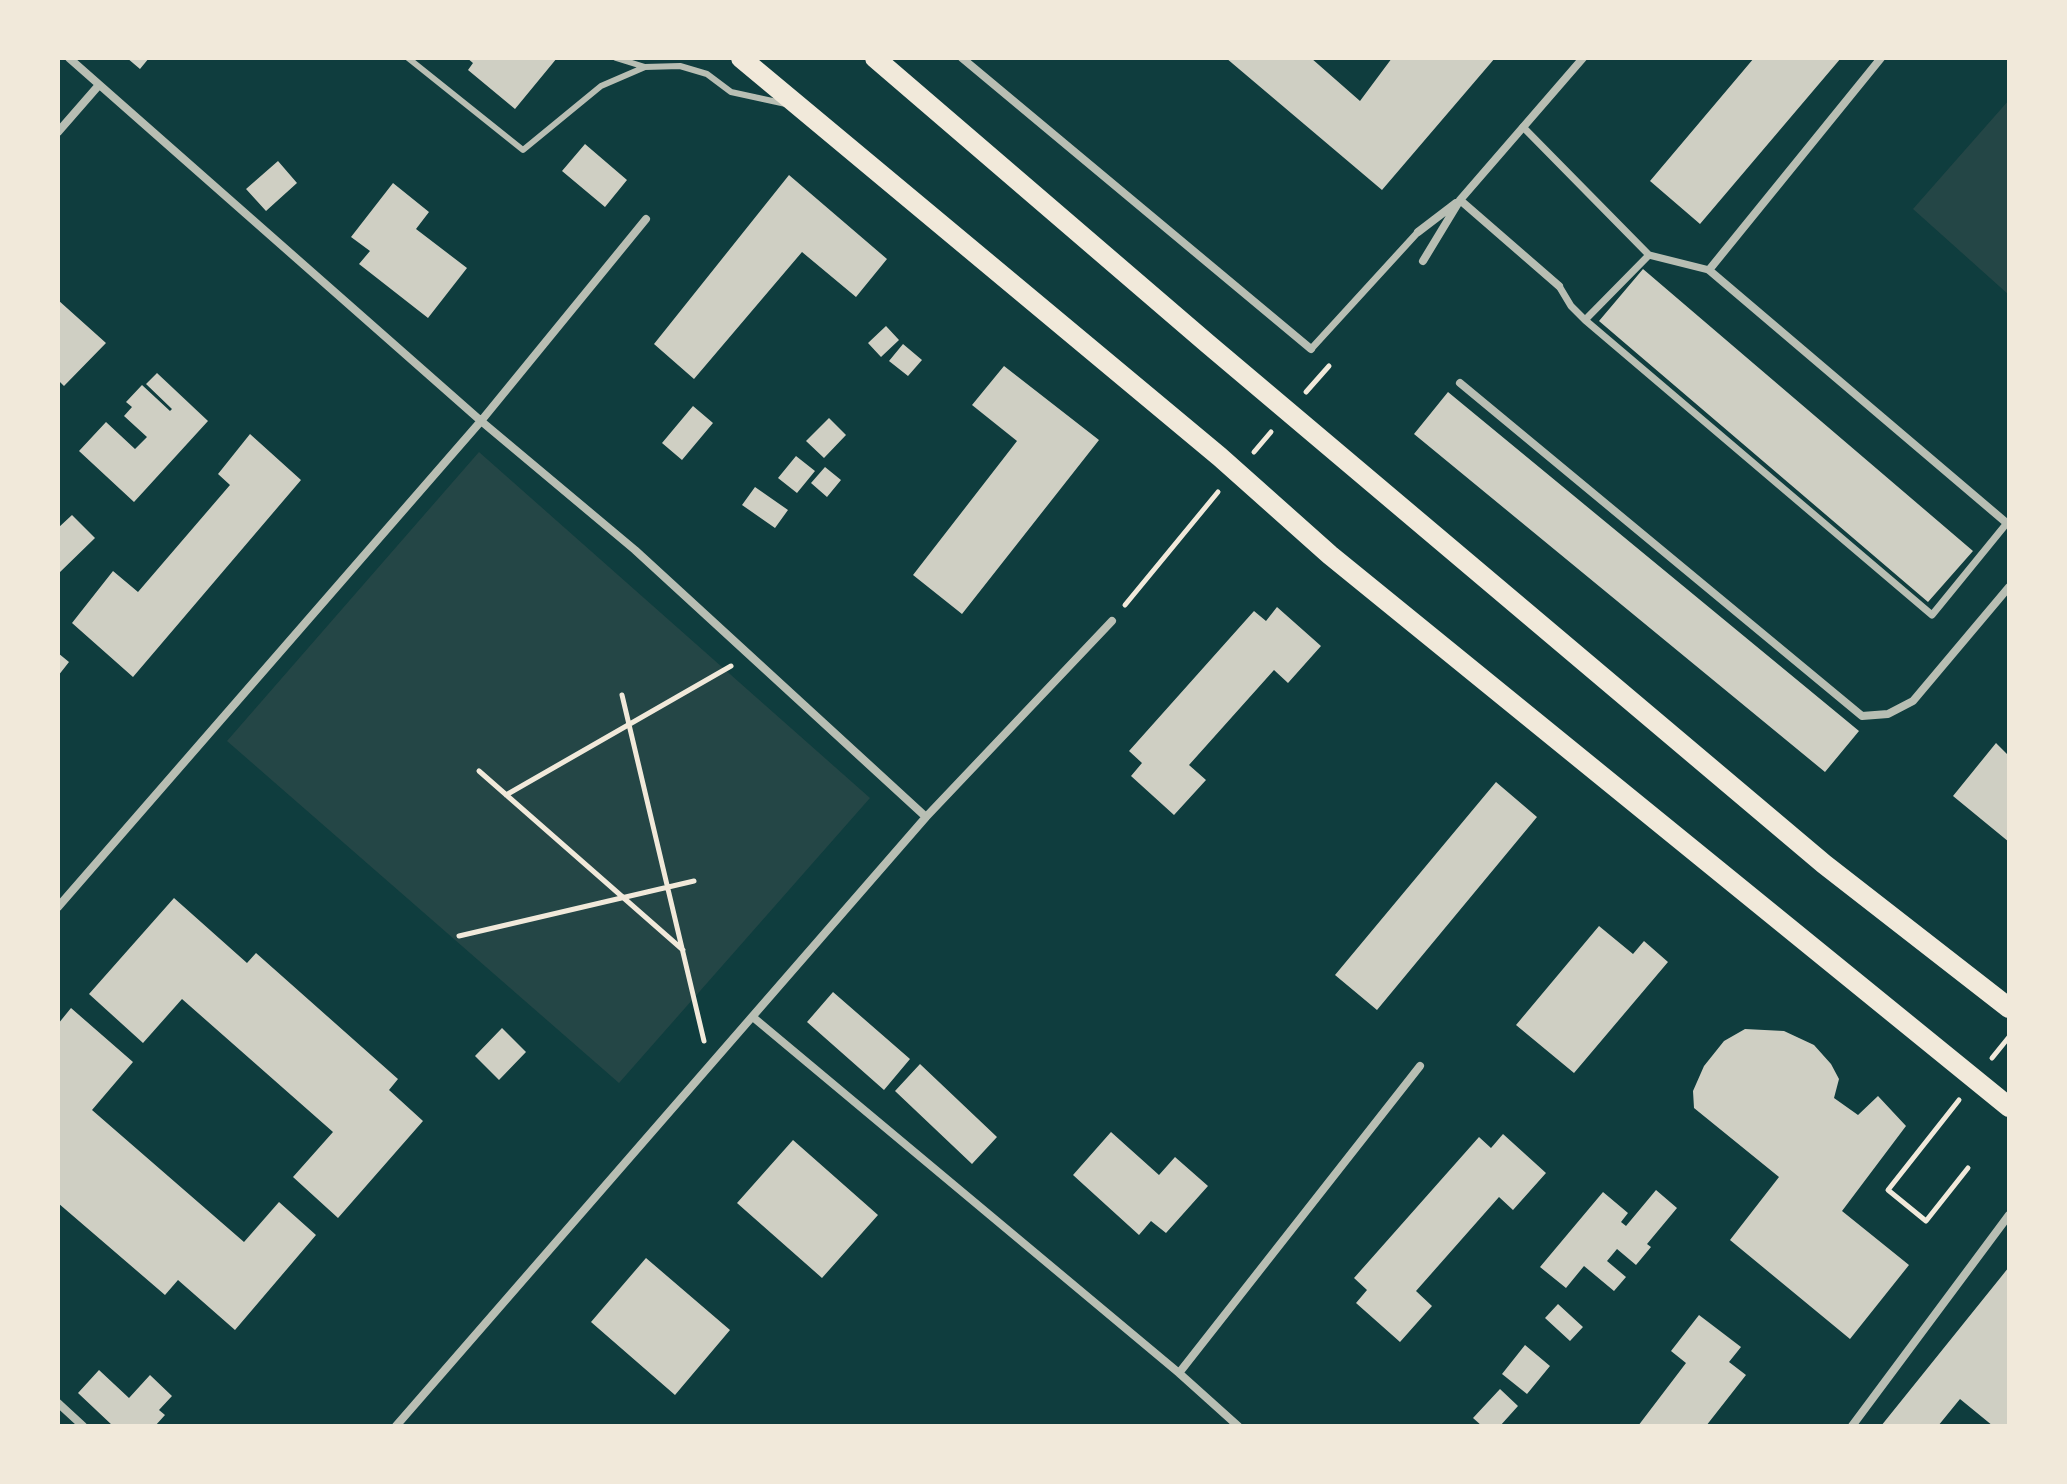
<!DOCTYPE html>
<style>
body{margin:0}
#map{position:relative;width:2067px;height:1484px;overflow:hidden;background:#0f3d3e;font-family:"IBM Plex Sans",sans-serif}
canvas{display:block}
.frame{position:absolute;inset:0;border:60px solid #f1e9da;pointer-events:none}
</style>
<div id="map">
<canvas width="2067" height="1484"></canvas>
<div class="frame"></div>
</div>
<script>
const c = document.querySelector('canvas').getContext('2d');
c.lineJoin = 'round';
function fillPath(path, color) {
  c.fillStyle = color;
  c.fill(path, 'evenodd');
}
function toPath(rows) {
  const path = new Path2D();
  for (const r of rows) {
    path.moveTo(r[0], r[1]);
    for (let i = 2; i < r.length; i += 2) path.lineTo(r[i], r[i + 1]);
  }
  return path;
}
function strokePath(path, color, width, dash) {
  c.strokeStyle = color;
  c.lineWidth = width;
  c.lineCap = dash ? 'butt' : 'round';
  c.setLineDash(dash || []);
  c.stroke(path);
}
const green = toPath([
 [2009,100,2009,295,1913,209],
 [479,452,870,798,619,1083,227,741]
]);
const building = toPath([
 [127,58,149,58,140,69],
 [467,58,557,58,515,109,468,70,473,63],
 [1226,58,1311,58,1360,101,1392,58,1495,58,1382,190],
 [1754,58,1841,58,1700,224,1650,181],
 [585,144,627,180,605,207,562,171],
 [278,161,297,183,266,211,246,189],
 [789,175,887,259,856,297,802,252,694,379,654,344],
 [393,183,429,212,416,229,467,268,428,318,359,264,370,251,351,237],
 [1643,269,1973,551,1928,602,1599,321],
 [58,300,106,343,64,386,58,380],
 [886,326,899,340,881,357,868,343],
 [903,344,922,360,908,376,889,361],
 [1004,366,1099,440,962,614,913,575,1017,441,972,405],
 [157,373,208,421,134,502,79,451,106,422,135,449,147,437,124,416,132,407,126,402,142,385,170,411,172,409,146,384],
 [1448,392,1859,731,1825,772,1414,434],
 [693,406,713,423,682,460,662,443],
 [829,418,846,435,824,458,806,441],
 [250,434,301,480,133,677,72,623,113,571,138,592,230,485,218,474],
 [796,456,815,471,797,493,778,478],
 [825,467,841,480,827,497,811,483],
 [755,487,788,510,775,528,742,505],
 [72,515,95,538,58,574,58,528],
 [1277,607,1321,646,1288,683,1274,670,1189,765,1206,780,1174,815,1131,776,1142,763,1129,751,1254,611,1266,621],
 [58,653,69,662,58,676],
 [1996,743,2009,756,2009,842,1953,796],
 [1496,782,1537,817,1377,1010,1335,975],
 [174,898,247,963,256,953,398,1079,389,1090,423,1121,338,1218,293,1177,333,1132,182,999,143,1043,89,994],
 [1599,926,1633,954,1644,941,1668,962,1574,1073,1516,1025],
 [833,992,910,1059,884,1090,807,1022],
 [71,1008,133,1062,92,1110,244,1242,279,1202,316,1235,235,1330,178,1280,165,1295,58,1203,58,1024],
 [502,1028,526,1052,499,1080,475,1056],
 [1745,1029,1784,1031,1814,1045,1831,1064,1839,1079,1834,1098,1858,1115,1878,1096,1906,1126,1842,1211,1909,1265,1850,1339,1730,1240,1779,1177,1694,1108,1693,1091,1704,1066,1724,1041],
 [920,1064,997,1137,972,1164,895,1091],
 [1111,1132,1159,1175,1175,1157,1208,1186,1166,1233,1151,1221,1139,1235,1073,1175],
 [1503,1134,1546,1173,1513,1210,1499,1197,1416,1291,1432,1306,1400,1342,1356,1303,1367,1290,1354,1278,1479,1137,1491,1148],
 [793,1140,878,1215,822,1278,737,1203],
 [1656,1190,1677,1208,1647,1244,1651,1247,1636,1265,1617,1249,1607,1261,1626,1277,1614,1291,1584,1266,1566,1288,1540,1267,1603,1192,1628,1213,1621,1222,1626,1226],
 [646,1258,730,1330,675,1395,591,1322],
 [2009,1267,2009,1426,1993,1426,1960,1399,1938,1426,1881,1426],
 [1558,1304,1583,1327,1570,1341,1545,1318],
 [1699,1315,1741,1347,1729,1362,1746,1375,1706,1426,1638,1426,1686,1363,1671,1351],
 [1525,1345,1550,1366,1527,1394,1502,1374],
 [99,1370,129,1398,150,1375,172,1396,159,1410,165,1415,155,1426,113,1426,78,1393],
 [1500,1389,1518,1406,1500,1426,1482,1426,1473,1418]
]);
const path = toPath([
 [1306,392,1329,366],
 [1254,452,1271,432],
 [1125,605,1218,492],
 [622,695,704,1041],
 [479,771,683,950],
 [506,795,731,666],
 [459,936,694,881],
 [1992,1058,2009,1037],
 [1959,1100,1888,1190,1926,1221,1968,1168]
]);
const service = toPath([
 [408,58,523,150,601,86,645,67],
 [616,58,645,67,680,66,707,74,731,92,786,104]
]);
const pedestrian = toPath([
 [1523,127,1649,255,1709,270],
 [1559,286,1571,306,1585,320,1932,615,2007,523],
 [1585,320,1649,255],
 [1311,349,1418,232]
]);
const minor = toPath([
 [69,58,481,421,635,550,926,817],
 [962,58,1311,349],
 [1881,58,1709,270,2009,525],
 [58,132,99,85],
 [1460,200,1559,286],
 [1418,232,1456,203],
 [1423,261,1460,200,1583,58],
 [1460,383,1862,716,1888,714,1913,701,2009,587],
 [58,907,481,421,646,219],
 [754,1018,1179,1373,1238,1426],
 [1179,1373,1420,1066],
 [58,1403,83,1426],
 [396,1426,926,817,1112,621],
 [1852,1426,2009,1215]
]);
const primary = toPath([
 [741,58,1220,457,1330,555,2009,1107],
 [875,58,1208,344,1824,864,2009,1008]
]);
fillPath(green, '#244646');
fillPath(building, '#cfcfc3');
strokePath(path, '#f1e9da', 5);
strokePath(service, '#b8beb3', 6);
strokePath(pedestrian, '#b8beb3', 7);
strokePath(minor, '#b8beb3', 8);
strokePath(primary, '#f1e9da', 20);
</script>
